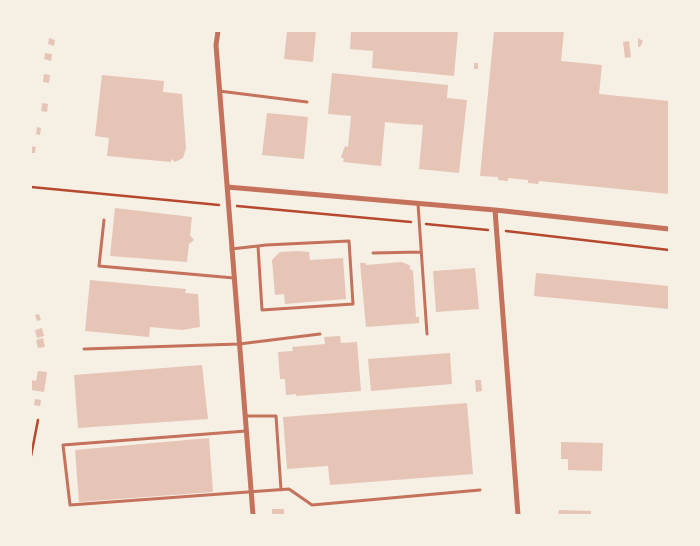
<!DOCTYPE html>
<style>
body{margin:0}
#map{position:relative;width:700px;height:546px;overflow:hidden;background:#f6efe4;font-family:"Fira Sans Condensed",sans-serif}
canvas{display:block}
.frame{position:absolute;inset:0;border:32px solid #f6efe4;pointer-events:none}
</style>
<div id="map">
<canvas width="700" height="546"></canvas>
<div class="frame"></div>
</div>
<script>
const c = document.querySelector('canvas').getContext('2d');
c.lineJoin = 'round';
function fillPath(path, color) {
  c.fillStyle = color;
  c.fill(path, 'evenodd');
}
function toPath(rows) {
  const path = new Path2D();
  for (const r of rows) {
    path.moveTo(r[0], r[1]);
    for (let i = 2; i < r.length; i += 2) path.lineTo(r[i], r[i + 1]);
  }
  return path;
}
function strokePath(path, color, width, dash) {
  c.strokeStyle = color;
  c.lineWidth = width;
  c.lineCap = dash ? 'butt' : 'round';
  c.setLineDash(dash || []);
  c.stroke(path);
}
const building = toPath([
 [287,31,316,31,313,62,284,59],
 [351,31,458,31,454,76,372,68,373,51,350,49],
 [494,31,564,31,561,61,602,65,599,94,669,101,669,194,539,181,538,184,528,183,528,180,508,178,508,181,498,180,498,177,480,176],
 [49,38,55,40,54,46,48,44],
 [638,38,643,41,640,47,638,47],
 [629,41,631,57,625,58,623,42],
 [45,53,52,54,51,61,44,59],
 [474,63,478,63,478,69,474,69],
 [332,73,448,85,447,98,467,100,459,173,419,169,423,125,405,124,385,122,381,166,343,162,344,159,341,157,345,146,348,147,351,116,328,114],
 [44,74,50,75,49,83,43,82],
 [102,75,164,81,163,92,182,94,186,148,183,158,175,162,171,159,171,162,107,156,109,138,95,136],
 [42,103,48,104,47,112,41,111],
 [267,113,308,117,304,159,262,155],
 [37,127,41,128,40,135,36,134],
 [31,146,36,147,35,153,31,153],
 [115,208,192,217,190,235,194,240,189,244,187,262,110,256],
 [299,251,309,252,310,260,343,258,346,299,285,304,284,294,275,295,272,260,280,252],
 [402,262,411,266,409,268,413,271,416,317,419,317,419,323,366,327,360,263,366,263,366,265],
 [475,268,479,309,436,312,433,271],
 [536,273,669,286,669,309,534,296],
 [90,280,186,289,185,293,198,294,200,327,182,330,150,327,149,337,85,331],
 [39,314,41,320,37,321,35,315],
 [42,328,44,336,37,338,35,330],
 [340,336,341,343,357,342,361,391,296,396,296,394,286,395,285,379,280,379,278,352,293,351,292,347,325,344,324,337],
 [43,338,45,347,38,348,36,340],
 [450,353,452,384,371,391,368,359],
 [202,365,208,419,78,428,74,375],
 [38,371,47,372,44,392,31,390,31,380,36,381],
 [475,380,481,380,482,391,476,392],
 [35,399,41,400,40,406,34,405],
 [467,403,473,474,330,485,328,466,287,469,283,417],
 [209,438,213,492,79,502,75,450],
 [561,442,603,443,602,471,568,470,568,459,561,459],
 [272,509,284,509,284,515,272,515],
 [559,510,591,511,591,515,558,515]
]);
const path = toPath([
 [31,187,219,205],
 [237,206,411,222],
 [426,224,488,230],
 [506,231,669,250],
 [31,456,38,420]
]);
const service = toPath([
 [219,91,307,102],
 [418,204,427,334],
 [104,220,99,266,234,278],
 [231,249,258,246,266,245,349,241,353,304,262,310,258,246],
 [373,253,421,252],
 [84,349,239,344,320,334],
 [245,416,276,416,281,490],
 [246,431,63,445,70,505,289,489,312,505,480,490]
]);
const minor = toPath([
 [218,31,216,45,253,515],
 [227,187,495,210,669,229],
 [495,210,518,515]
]);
fillPath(building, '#e6c5b7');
strokePath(path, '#b5482f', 2.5);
strokePath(service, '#c5725c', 3);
strokePath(minor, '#c5725c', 5);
</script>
